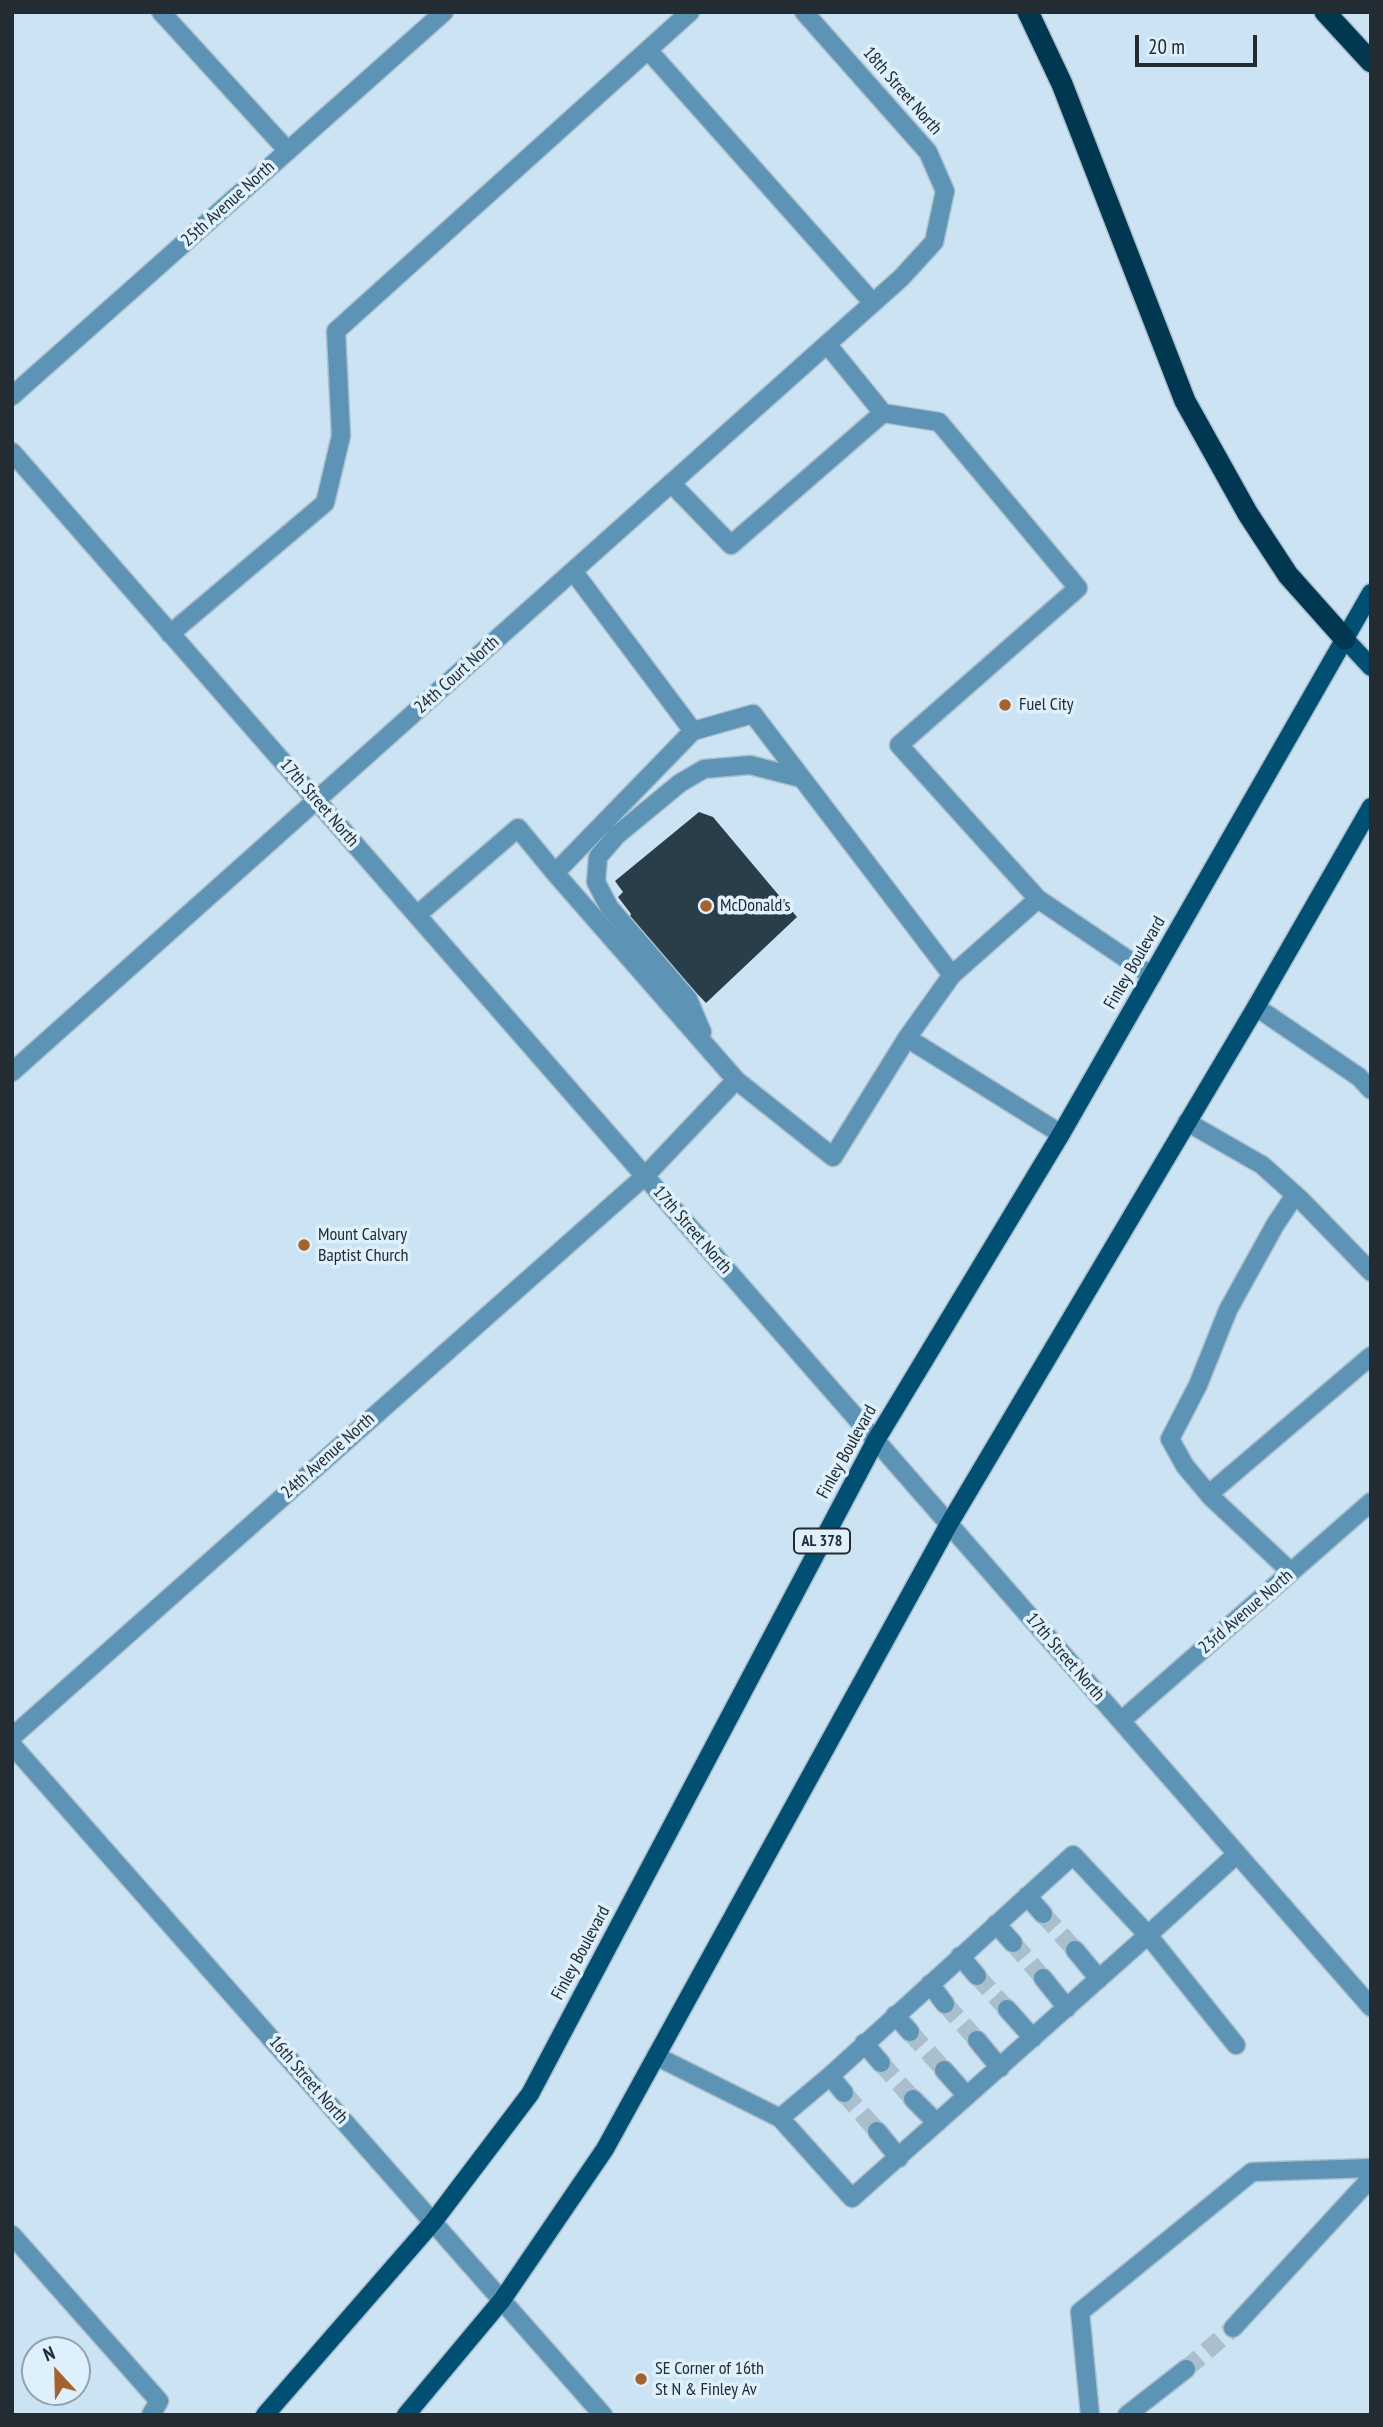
<!DOCTYPE html>
<style>
body{margin:0}
#map{position:relative;width:1383px;height:2427px;overflow:hidden;background:#cce3f3;font-family:"PT Sans Narrow",sans-serif}
canvas{display:block}
.frame{position:absolute;inset:0;border:14px solid #232c32;pointer-events:none}
.north{position:absolute;left:21px;top:2336px;width:70px;height:70px;box-sizing:border-box;background:#ddf0fc;border:2px solid #93a2ab;border-radius:50%;rotate:338deg;font-size:19px;font-weight:700;line-height:28px;text-align:center;color:#232c32}
.north::after{content:'';display:block;margin:auto;width:24px;height:32px;background:#a4632e;clip-path:polygon(50% 0,100% 100%,50% 72%,0 100%)}
.scale{position:absolute;left:1135px;top:35px;width:122px;height:32px;box-sizing:border-box;border:4px solid #232c32;border-top:0;padding-left:9px;font-size:21px;line-height:24px;white-space:nowrap;color:#232c32;-webkit-text-stroke:5px #ddf0fc;paint-order:stroke}
</style>
<div id="map">
<canvas width="1383" height="2427"></canvas>
<div class="frame"></div>
<div class="north">N</div>
<div class="scale">20 m</div>
</div>
<script>
const c = document.querySelector('canvas').getContext('2d');
c.lineJoin = 'round';
function fillPath(path, color) {
  c.fillStyle = color;
  c.fill(path, 'evenodd');
}
function toPath(rows) {
  const path = new Path2D();
  for (const r of rows) {
    path.moveTo(r[0], r[1]);
    for (let i = 2; i < r.length; i += 2) path.lineTo(r[i], r[i + 1]);
  }
  return path;
}
function strokePath(path, color, width, dash) {
  c.strokeStyle = color;
  c.lineWidth = width;
  c.lineCap = dash ? 'butt' : 'round';
  c.setLineDash(dash || []);
  c.stroke(path);
}
function drawText(font, color, halo, rows, align = 'center') {
  c.font = font + ' "PT Sans Narrow",sans-serif';
  c.lineWidth = 7;
  c.setLineDash([]);
  c.textBaseline = 'middle';
  c.strokeStyle = halo;
  c.fillStyle = color;
  for (const [text, x, y, turn = 0] of rows) {
    c.save();
    c.translate(x, y);
    c.rotate((+turn || 0) * Math.PI / 180);
    c.textAlign = isNaN(turn) ? turn : align;
    if (halo) c.strokeText(text, 0, 0);
    c.fillText(text, 0, 0);
    c.restore();
  }
}
const building = toPath([
 [699,812,713,817,797,917,706,1003,628,921,631,914,618,897,623,892,615,881]
]);
const minorTunnel = toPath([
 [1043,1914,1075,1950],
 [1013,1943,1043,1978],
 [977,1976,1007,2009],
 [945,2004,977,2040],
 [910,2032,944,2070],
 [881,2063,913,2099],
 [844,2093,877,2131],
 [1186,2369,1233,2328]
]);
const minor = toPath([
 [161,12,288,151],
 [648,50,873,303],
 [827,344,883,413,939,422,1078,588,899,745,1038,899],
 [12,396,444,12],
 [12,452,1371,2007],
 [671,483,731,545,883,413],
 [573,571,693,731],
 [170,634,325,503,341,436,336,331,690,12],
 [417,915,518,828,555,873],
 [952,975,753,714,693,731,555,873,736,1080,833,1157,907,1038,952,975,1038,899,1152,976],
 [1256,1007,1359,1077,1371,1090],
 [702,1032,688,999,609,907,596,882,598,857,617,835,680,783,704,769,750,765,801,778],
 [907,1038,1061,1134],
 [12,1072,901,278,934,242,945,191,928,152,804,12],
 [1187,1122,1262,1165,1301,1200,1371,1272],
 [1209,1494,1371,1356],
 [1291,1572,1211,1497,1185,1466,1170,1439,1198,1385,1228,1310,1275,1225,1295,1195],
 [1121,1721,1371,1502],
 [12,1737,645,1176,736,1080],
 [12,1745,603,2415],
 [1027,1896,1043,1914],
 [996,1924,1013,1943],
 [1075,1950,1099,1979],
 [960,1956,977,1976],
 [1043,1978,1067,2008],
 [930,1984,945,2004],
 [1007,2009,1033,2038],
 [895,2015,910,2032],
 [977,2040,1000,2068],
 [864,2043,881,2063],
 [1236,2045,1148,1935,1237,1854],
 [656,2056,780,2118,852,2198,1148,1935,1073,1855,830,2076,780,2118],
 [944,2070,967,2096],
 [830,2076,844,2093],
 [913,2099,937,2123],
 [877,2131,899,2158],
 [12,2235,159,2401,151,2415],
 [1233,2328,1371,2178],
 [1090,2415,1080,2312,1252,2172,1371,2168],
 [1127,2415,1186,2369]
]);
const major = toPath([
 [1345,639,1371,667],
 [265,2415,433,2222,530,2094,876,1440,1061,1134,1371,593],
 [406,2415,502,2300,605,2149,949,1524,1256,1007,1371,807]
]);
const highway = toPath([
 [1028,12,1062,84,1185,401,1248,514,1288,575,1345,639],
 [1325,12,1371,62]
]);
const markers = [
 [1005,705,7,"#a4632e"],
 [706,906,7,"#a4632e"],
 [304,1245,7,"#a4632e"],
 [641,2379,7,"#a4632e"]
];
const shields = [
 [822,1541,56]
];
const shieldNames = [
 ["AL 378",822,1541]
];
const streetNames = [
 ["18th Street North",902,91,49],
 ["25th Avenue North",228,204,-42],
 ["24th Court North",457,675,-42],
 ["17th Street North",319,803,49],
 ["Finley Boulevard",1135,963,-60],
 ["17th Street North",692,1230,49],
 ["Finley Boulevard",847,1452,-61],
 ["24th Avenue North",328,1456,-42],
 ["23rd Avenue North",1246,1612,-41],
 ["17th Street North",1065,1657,49],
 ["Finley Boulevard",581,1953,-62],
 ["16th Street North",308,2080,49]
];
const poiNames = [
 ["Fuel City",1019,705],
 ["McDonald's",720,906],
 ["Mount Calvary",318,1235],
 ["Baptist Church",318,1256],
 ["SE Corner of 16th",655,2369],
 ["St N & Finley Av",655,2390]
];
fillPath(building, '#2a3e4a');
strokePath(minorTunnel, '#aabecc', 18, [18, 9]);
strokePath(minor, '#aabecc', 21);
strokePath(major, '#aabecc', 21);
strokePath(highway, '#aabecc', 24);
strokePath(minor, '#5d94b6', 18);
strokePath(major, '#014f73', 18);
strokePath(highway, '#013751', 21);
for (const [x, y, r, color] of markers) {
  const dot = new Path2D();
  dot.arc(x, y, r, 0, 2 * Math.PI);
  c.fillStyle = color;
  c.fill(dot);
  strokePath(dot, '#ddf0fc', 2.5);
}
for (const [x, y, w] of shields) {
  const box = new Path2D();
  box.roundRect(x - w / 2, y - 12.5, w, 25, 5);
  c.fillStyle = '#ddf0fc';
  c.fill(box);
  strokePath(box, '#232c32', 2);
}
drawText('bold 16px', '#232c32', null, shieldNames);
drawText('18px', '#232c32', '#ddf0fc', streetNames);
drawText('18px', '#232c32', '#ddf0fc', poiNames, 'left');
</script>
